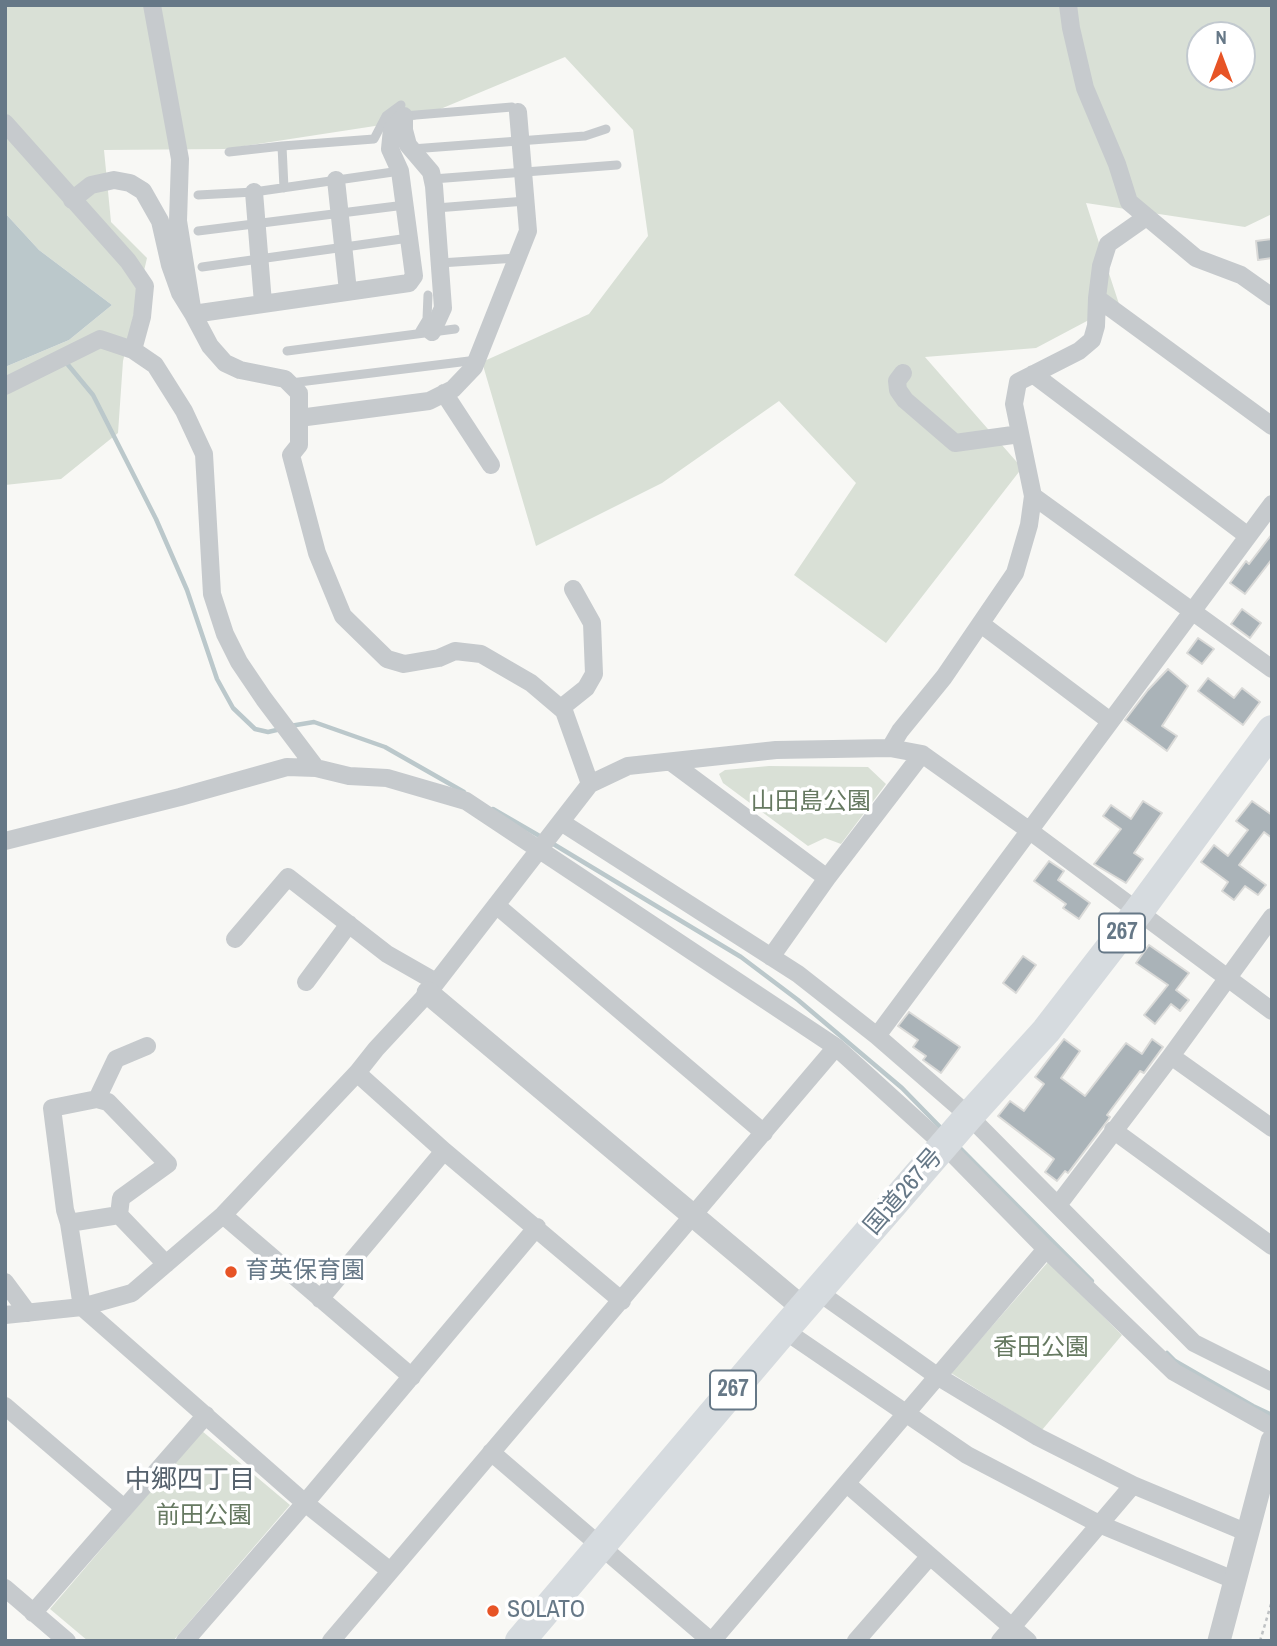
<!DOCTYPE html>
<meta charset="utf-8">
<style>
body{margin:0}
#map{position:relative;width:1277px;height:1646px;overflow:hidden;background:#f8f8f5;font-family:"Archivo Narrow",sans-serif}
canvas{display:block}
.frame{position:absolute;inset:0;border:7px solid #667887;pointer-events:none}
.north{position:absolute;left:1186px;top:21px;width:70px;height:70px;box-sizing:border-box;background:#fff;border:2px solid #c2c9cf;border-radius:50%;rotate:0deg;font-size:19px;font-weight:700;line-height:28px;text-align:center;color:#667887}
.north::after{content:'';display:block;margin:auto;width:24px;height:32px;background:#e75426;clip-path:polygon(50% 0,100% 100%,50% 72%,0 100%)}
</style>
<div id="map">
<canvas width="1277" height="1646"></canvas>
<div class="frame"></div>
<div class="north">N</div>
</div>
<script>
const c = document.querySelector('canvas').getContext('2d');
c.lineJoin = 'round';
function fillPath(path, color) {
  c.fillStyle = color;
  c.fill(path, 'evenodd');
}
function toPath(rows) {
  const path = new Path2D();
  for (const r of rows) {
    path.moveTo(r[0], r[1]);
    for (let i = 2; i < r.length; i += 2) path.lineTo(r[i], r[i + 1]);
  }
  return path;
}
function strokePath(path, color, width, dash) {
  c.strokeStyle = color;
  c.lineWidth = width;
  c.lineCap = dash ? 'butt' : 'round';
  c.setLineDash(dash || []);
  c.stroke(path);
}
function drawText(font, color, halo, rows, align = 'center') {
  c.font = font + ' "Archivo Narrow","Noto Sans JP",sans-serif';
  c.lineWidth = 7;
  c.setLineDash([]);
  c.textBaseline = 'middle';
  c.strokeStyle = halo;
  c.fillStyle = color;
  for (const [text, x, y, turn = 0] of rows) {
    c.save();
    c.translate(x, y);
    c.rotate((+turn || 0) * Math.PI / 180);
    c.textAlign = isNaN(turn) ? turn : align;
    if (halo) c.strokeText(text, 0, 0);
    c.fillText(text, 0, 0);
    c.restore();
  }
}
const green = toPath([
 [5,5,1272,5,1272,214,1245,227,1086,203,1119,304,1036,348,925,357,1022,468,886,643,794,575,856,483,779,401,662,483,536,546,482,362,589,314,648,236,633,130,565,57,414,120,225,149,104,150,111,222,147,258,123,361,118,433,61,479,5,485,5,367,69,340,112,305,39,250,5,213],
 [1200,35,1242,35,1242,77,1200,77],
 [769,766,868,767,886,784,841,844,825,838,808,846,723,783,719,774,725,770],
 [1048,1262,1122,1335,1042,1430,951,1373],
 [202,1431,290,1505,173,1641,88,1641,50,1609]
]);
const water = toPath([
 [5,213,39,250,112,305,69,340,5,367]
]);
const stream = toPath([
 [64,360,93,395,156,519,187,590,217,679,233,708,255,729,268,732,281,729],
 [290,726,314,722,385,747,464,792],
 [493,809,543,838],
 [550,842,741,957,798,1000,902,1088,942,1129],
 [958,1146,1092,1281],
 [1167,1353,1175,1361,1253,1406,1272,1415]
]);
const building = toPath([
 [1272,239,1272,258,1258,260,1256,241,1272,239],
 [1272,534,1272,559,1245,594,1230,583,1246,561,1249,564,1272,534],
 [1242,609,1261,623,1250,638,1231,624,1242,609],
 [1198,638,1214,649,1202,664,1187,653,1198,638],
 [1168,669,1188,686,1162,726,1177,736,1167,751,1125,720,1148,690,1168,669],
 [1208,678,1234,698,1242,688,1260,702,1243,725,1198,691,1208,678],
 [1143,801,1162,813,1134,853,1143,859,1126,883,1094,864,1121,829,1103,816,1111,805,1131,819,1143,801],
 [1252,801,1272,815,1272,838,1264,832,1239,865,1266,885,1258,895,1245,886,1234,900,1222,891,1228,882,1201,862,1214,845,1228,856,1248,830,1236,821,1252,801],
 [1049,861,1064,871,1058,880,1090,903,1079,919,1063,908,1066,904,1034,881,1049,861],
 [1149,945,1189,973,1176,990,1189,1000,1180,1011,1171,1004,1155,1024,1144,1015,1168,985,1136,963,1149,945],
 [1023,956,1036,965,1016,993,1003,983,1023,956],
 [909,1012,960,1047,941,1073,923,1060,926,1056,913,1047,918,1040,898,1026,909,1012],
 [1064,1039,1080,1051,1061,1078,1085,1096,1126,1043,1142,1054,1152,1039,1163,1047,1144,1073,1140,1071,1107,1115,1110,1117,1108,1120,1068,1173,1065,1171,1057,1181,1045,1172,1054,1159,998,1116,1010,1101,1024,1111,1044,1084,1035,1077,1064,1039]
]);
const path = toPath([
 [1260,1641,1272,1601]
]);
const service = toPath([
 [404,116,512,107,518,112],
 [282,146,374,139,386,116,401,105],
 [412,149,585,136,606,129],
 [229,152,282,146,284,188],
 [433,179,617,165],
 [198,195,254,192,400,171],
 [436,208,526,201],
 [198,231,405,205],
 [440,263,517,258],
 [202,267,409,238],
 [418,334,427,319,428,295],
 [287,351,455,329],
 [291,383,477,360]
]);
const minor = toPath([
 [152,5,180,159,178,221,193,314,210,346,225,363,240,370,285,379,299,393,299,445,291,455,317,553,343,616,387,659,404,664,439,658,455,651,481,654,531,683,564,711,590,784],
 [1068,5,1071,28,1085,88,1117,164,1129,202,1196,258,1241,275,1272,297],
 [5,123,128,261,145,286,142,317,133,350,155,365,184,411,204,454,212,594,225,634,239,662,264,699,316,768],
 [336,180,348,291],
 [254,192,263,303],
 [72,200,91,185,114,180,130,183,143,191,160,221,170,265,180,293,193,314,409,283,414,276,400,171,390,149,392,129,404,116,404,130,408,145,431,172,434,186,443,308,432,332],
 [1097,298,1272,426],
 [903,373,897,381,898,390,905,400,955,443,1020,434],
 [1033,374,1248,536],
 [5,386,100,339,133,350],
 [444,393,491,465],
 [299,418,429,401,453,389,474,367,528,231,518,112],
 [1033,496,1272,669],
 [981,624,1110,721],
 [561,708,586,688,594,674,592,623,573,589],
 [890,748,900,731,944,677,1015,573,1029,525,1033,496,1014,404,1018,382,1079,351,1092,340,1096,326,1097,298,1101,266,1108,244,1145,218],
 [671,762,827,878],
 [561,822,798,974,877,1036,969,1116,1194,1343,1272,1382],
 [5,841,180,797,287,767,316,768,349,776,387,778,466,801,836,1047,944,1145,1046,1249,1174,1372,1272,1427],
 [496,905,764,1133],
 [235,939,288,877,387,954,436,982],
 [771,957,827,878,922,754],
 [306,982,349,924],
 [877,1036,1272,504],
 [1171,1056,1272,1128],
 [357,1073,444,1151,622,1301],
 [97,1099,116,1059,147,1046],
 [1113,1130,1272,1246],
 [1058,1205,1171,1056,1272,917],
 [119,1215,166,1264],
 [223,1215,412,1377],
 [69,1223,119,1215,121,1198,168,1164,108,1102,97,1099,52,1108,65,1210,69,1223,82,1307,305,1503,389,1570],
 [5,1282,28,1313],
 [817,1291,937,1376,1038,1437,1133,1485,1248,1533],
 [320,1299,444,1151],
 [5,1315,82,1307,132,1293,223,1215,357,1073,376,1049,428,993,590,784,628,766,776,750,890,748,922,754,1030,831,1272,1011],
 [784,1330,967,1455,1099,1524,1234,1580],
 [5,1406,124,1508],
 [491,1452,711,1641],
 [847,1484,1028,1641],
 [5,1588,67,1641],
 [33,1613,206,1415],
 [185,1641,305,1503,537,1227],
 [331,1641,836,1047],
 [712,1641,1046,1249],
 [856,1641,930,1556],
 [1000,1641,1133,1485]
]);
const tertiary = toPath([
 [428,993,803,1308],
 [1219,1641,1272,1441]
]);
const trunk = toPath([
 [520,1641,784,1330,969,1116,1046,1031,1138,912,1272,730]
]);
const markers = [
 [231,1272,7,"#e75426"],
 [493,1611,7,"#e75426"]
];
const shields = [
 [1122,933,46],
 [733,1390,46]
];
const shieldNames = [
 ["267",1122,933],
 ["267",733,1390]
];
const parkNames = [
 ["山田島公園",811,803],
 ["香田公園",1041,1349],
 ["前田公園",204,1517]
];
const streetNames = [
 ["国道267号",904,1192,-49]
];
const poiNames = [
 ["育英保育園",245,1272],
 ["SOLATO",507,1611]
];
const neighbourhoodNames = [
 ["中郷四丁目",190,1481]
];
fillPath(green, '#d9e0d6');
fillPath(water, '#bbc8cb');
strokePath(stream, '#bbc8cb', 4.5);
fillPath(building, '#aab3b8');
strokePath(building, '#dadad8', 2);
strokePath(path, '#bfc2c4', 2.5, [3.5, 3.5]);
strokePath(service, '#c6cacd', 9);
strokePath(minor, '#c6cacd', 18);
strokePath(tertiary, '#c6cacd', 23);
strokePath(trunk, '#d6dbdf', 30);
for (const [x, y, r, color] of markers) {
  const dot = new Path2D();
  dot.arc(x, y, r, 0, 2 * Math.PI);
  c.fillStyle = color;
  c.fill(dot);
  strokePath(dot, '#fff', 2.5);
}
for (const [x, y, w] of shields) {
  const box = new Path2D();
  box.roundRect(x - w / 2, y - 19.5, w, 39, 5);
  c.fillStyle = '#fff';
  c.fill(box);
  strokePath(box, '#667887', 2);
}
drawText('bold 23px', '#667887', null, shieldNames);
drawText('24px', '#667961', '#fff', parkNames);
drawText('24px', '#667887', '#fff', streetNames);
drawText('24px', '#667887', '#fff', poiNames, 'left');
drawText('26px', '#55616c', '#fff', neighbourhoodNames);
</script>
